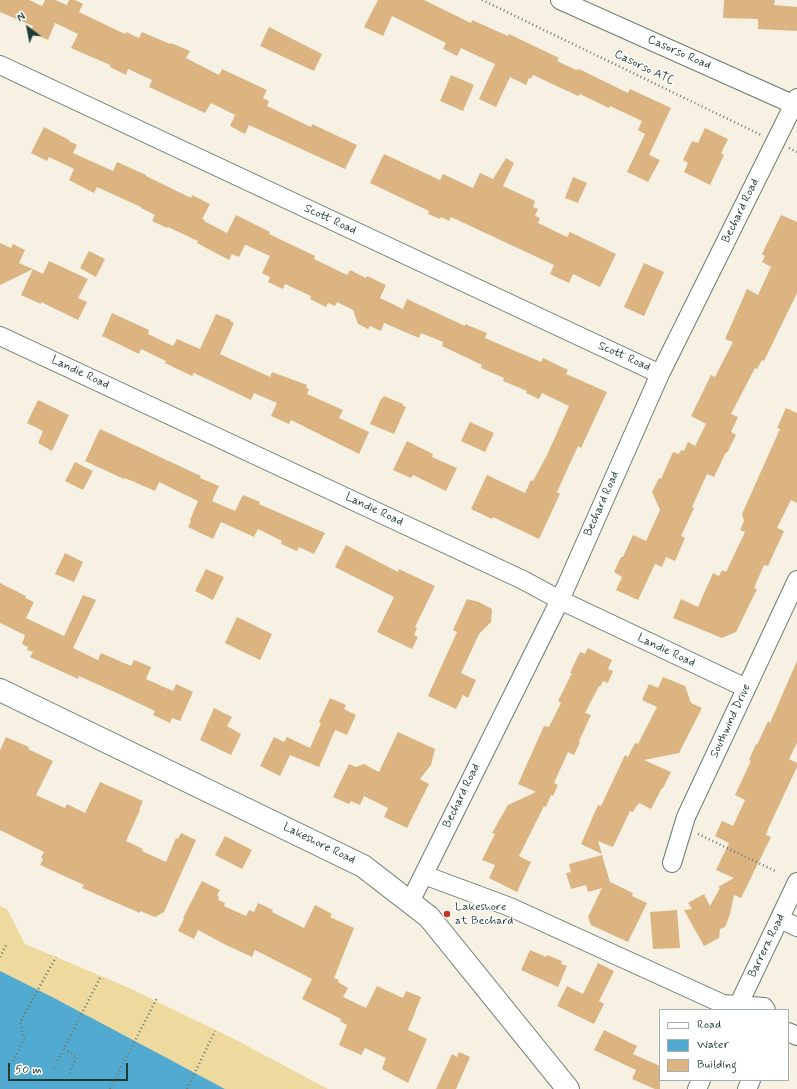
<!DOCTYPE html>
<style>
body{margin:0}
#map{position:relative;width:797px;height:1089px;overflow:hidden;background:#f6f1e2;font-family:Mynerve,sans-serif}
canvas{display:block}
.legend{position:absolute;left:659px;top:1009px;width:130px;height:72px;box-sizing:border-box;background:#fff;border:1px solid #a5b1ae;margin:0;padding:5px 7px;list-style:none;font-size:12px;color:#1f3d34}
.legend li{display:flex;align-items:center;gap:8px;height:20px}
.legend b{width:20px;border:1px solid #a5b1ae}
.north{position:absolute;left:8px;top:8px;width:40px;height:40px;-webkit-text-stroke:3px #fff;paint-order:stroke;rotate:328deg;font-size:11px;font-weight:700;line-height:16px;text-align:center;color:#1f3d34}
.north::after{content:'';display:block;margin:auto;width:14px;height:18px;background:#1f3d34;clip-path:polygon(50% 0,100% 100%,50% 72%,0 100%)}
.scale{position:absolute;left:8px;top:1063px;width:120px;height:18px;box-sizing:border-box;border:2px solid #1f3d34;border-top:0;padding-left:5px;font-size:12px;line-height:14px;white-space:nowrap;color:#1f3d34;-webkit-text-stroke:3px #fff;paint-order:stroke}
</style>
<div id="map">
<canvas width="797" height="1089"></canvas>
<ul class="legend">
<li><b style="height:5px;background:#fff"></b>Road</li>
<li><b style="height:11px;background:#53aad0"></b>Water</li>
<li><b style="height:11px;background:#dbb482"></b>Building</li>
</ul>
<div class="north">N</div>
<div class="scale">50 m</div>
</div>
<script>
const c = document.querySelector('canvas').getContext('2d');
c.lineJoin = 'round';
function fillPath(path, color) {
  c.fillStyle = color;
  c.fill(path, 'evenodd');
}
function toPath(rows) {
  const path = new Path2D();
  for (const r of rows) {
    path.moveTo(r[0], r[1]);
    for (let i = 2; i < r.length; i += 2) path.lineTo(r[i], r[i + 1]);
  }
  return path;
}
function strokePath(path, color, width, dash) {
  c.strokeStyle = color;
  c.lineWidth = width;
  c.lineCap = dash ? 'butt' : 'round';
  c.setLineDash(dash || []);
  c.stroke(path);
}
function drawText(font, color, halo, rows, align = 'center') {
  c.font = font + ' Mynerve,sans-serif';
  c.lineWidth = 3;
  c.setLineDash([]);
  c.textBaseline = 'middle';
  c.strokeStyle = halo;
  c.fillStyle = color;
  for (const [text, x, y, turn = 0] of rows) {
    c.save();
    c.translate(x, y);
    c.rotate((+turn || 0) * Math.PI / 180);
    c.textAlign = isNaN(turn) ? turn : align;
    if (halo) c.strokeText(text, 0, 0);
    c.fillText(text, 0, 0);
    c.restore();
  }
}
const sand = toPath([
 [0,906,7,909,25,944,127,987,232,1038,328,1089,225,1089,0,972]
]);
const water = toPath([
 [0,971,54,998,225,1089,0,1089]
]);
const building = toPath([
 [0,0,29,0,42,6,45,0,55,0,67,5,69,0,75,0,83,4,79,12,125,34,126,32,139,38,142,32,170,44,171,43,190,51,186,58,219,75,222,69,267,90,263,98,269,101,267,106,311,127,312,124,357,145,345,169,249,125,245,134,230,126,235,115,211,103,205,113,149,87,152,80,128,69,126,75,110,67,110,65,71,48,78,34,55,23,48,40,30,32,33,26,0,12],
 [378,0,424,0,471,23,472,20,508,36,509,34,559,58,557,61,576,70,579,69,628,93,630,89,671,108,649,155,660,160,648,182,627,172,645,134,638,130,642,121,610,106,609,108,580,94,578,96,533,75,531,79,529,78,526,85,510,77,496,107,479,99,495,64,461,48,457,56,443,49,446,43,392,16,383,36,364,27],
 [724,0,775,0,774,5,797,7,797,31,758,29,758,19,723,18],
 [269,27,322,54,314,71,260,46],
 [451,75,474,85,463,111,440,101],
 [44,127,69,140,69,141,77,145,73,153,113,171,117,162,146,175,146,176,191,198,192,195,210,204,202,219,205,220,204,221,227,233,236,215,270,232,269,234,315,256,314,259,347,275,350,270,366,278,367,276,386,285,380,298,403,309,407,299,465,326,465,324,487,333,485,338,541,362,543,358,568,370,566,374,607,392,581,448,578,446,557,492,560,494,539,539,493,517,492,519,471,509,487,475,525,493,531,480,533,481,547,455,569,406,542,393,539,399,526,393,527,391,503,381,504,378,481,368,482,365,442,346,443,342,421,333,419,338,384,323,381,331,370,326,368,329,358,324,353,310,337,302,335,306,328,303,326,307,310,299,311,296,285,284,283,289,268,282,270,277,262,273,270,256,246,245,245,245,239,257,232,254,229,260,197,243,198,241,168,227,167,228,152,221,155,215,141,208,141,207,97,187,94,193,69,180,74,169,49,157,47,161,31,153],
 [705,128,728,139,721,153,724,155,710,185,684,172,688,163,683,160,692,141,698,143],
 [384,154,440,180,443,174,473,188,480,173,493,179,506,158,514,163,503,186,535,201,533,207,538,209,535,216,540,218,538,223,567,237,570,232,616,254,600,287,573,274,569,283,550,274,554,265,451,217,449,221,441,217,440,219,428,214,429,211,370,183],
 [573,177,587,183,578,203,565,198],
 [781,215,797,222,797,293,764,361,762,360,757,369,755,368,731,414,738,417,731,432,736,435,727,453,726,452,714,477,707,474,692,507,694,508,681,536,685,538,675,561,666,557,662,567,655,564,638,600,616,590,622,577,614,572,621,557,623,557,633,535,646,541,660,510,652,492,659,478,661,479,673,452,679,454,681,450,684,451,688,442,695,446,706,424,691,416,711,375,715,377,733,342,725,339,747,289,758,295,771,267,762,262,765,256,762,254],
 [0,243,11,248,13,244,25,250,19,263,33,269,0,285],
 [89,251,105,259,96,277,80,268],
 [49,261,88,279,78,298,87,302,78,320,41,302,41,304,21,295,33,269,43,274],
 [644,263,664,272,644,316,624,307],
 [112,313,149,330,148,334,173,346,177,339,200,349,216,314,231,320,230,321,234,323,220,354,270,377,272,372,307,385,306,388,309,389,307,394,343,410,339,418,369,432,359,454,291,420,289,424,271,416,277,403,254,393,251,400,194,373,192,376,165,363,166,361,141,349,139,354,102,336],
 [384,396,403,404,402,405,406,407,394,434,370,424,381,399,382,399],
 [38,400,69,415,52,451,38,443,43,431,27,423],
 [786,408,797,413,797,503,791,500,777,528,784,531,768,566,764,565,754,588,757,589,736,632,722,638,673,618,681,599,698,607,713,573,719,576,722,570,726,572,745,532,740,530,744,521,742,514,780,429,777,428],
 [470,422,494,433,485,452,461,441],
 [100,429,201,476,200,478,219,486,212,501,235,511,243,495,260,502,259,504,325,533,314,554,299,547,297,551,281,544,282,541,258,529,254,537,221,522,213,539,188,527,191,521,190,520,198,501,159,482,155,491,125,478,124,479,85,461],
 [407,441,433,454,432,457,457,468,446,491,413,475,411,478,393,470],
 [75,462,93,471,83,490,65,481],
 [346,545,398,572,399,569,435,586,415,627,417,628,414,635,418,637,412,649,377,632,394,597,335,567],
 [65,553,83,562,74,582,55,574],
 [206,569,224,577,213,600,195,591],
 [0,583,26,596,25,598,34,602,26,618,64,636,83,595,96,600,73,648,98,660,101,653,131,666,134,660,151,667,146,679,173,691,176,684,193,692,180,721,172,718,170,723,153,715,155,711,119,694,79,676,78,679,30,657,33,652,27,650,28,647,22,644,25,635,0,623],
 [467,599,479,602,492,609,491,622,479,634,461,673,476,680,468,698,463,695,456,709,428,696,457,632,453,630],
 [237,617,272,634,260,660,225,643],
 [588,648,612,660,608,669,613,671,608,683,603,681,600,687,599,686,585,713,591,715,579,741,580,742,574,755,568,752,554,783,558,785,553,796,551,795,546,807,544,806,519,856,531,862,517,892,489,878,495,865,482,860,495,834,492,833,508,805,536,792,518,784,544,726,549,727,561,703,558,701,572,673,570,673,580,652,585,654],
 [797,661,797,743,789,759,797,763,797,767,768,829,766,835,771,837,741,898,734,895,730,914,725,927,720,929,719,938,704,946,684,910,692,909,688,903,704,894,710,906,720,888,718,887,734,878,716,870,729,843,715,836,722,821,733,826,745,800,735,795,751,761,749,760,756,744,757,745,768,721,770,723],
 [663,677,685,686,691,703,702,708,679,753,644,760,671,772,663,788,662,788,651,809,639,803,638,805,637,805,633,812,630,811,613,847,598,841,602,854,581,844,598,805,601,806,625,755,628,757,635,743,638,744,657,707,642,700,649,684,658,688],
 [330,698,346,705,344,709,356,715,347,735,335,730,319,767,290,755,280,776,260,766,274,737,284,742,287,737,310,748,321,723,319,722],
 [214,708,232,717,227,726,241,734,231,755,200,740],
 [398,732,435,749,431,765,420,779,429,784,407,828,384,817,388,808,364,796,360,805,351,801,349,804,333,797,349,764,356,767,364,764,379,772],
 [6,737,29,747,28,749,53,761,36,795,65,808,67,804,85,813,100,782,143,801,139,810,140,810,126,841,143,849,142,851,166,862,176,838,178,839,181,833,196,840,164,912,155,917,140,911,140,913,82,888,84,885,40,865,43,859,41,858,44,852,0,830,0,750],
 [225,836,252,850,242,869,215,855],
 [602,855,610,882,633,893,632,896,647,903,628,942,591,925,588,917,602,888,588,892,586,885,571,889,566,873,571,872,569,864],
 [202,881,220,890,217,895,219,897,218,900,225,903,224,906,246,916,249,910,254,912,258,903,273,910,272,912,304,928,315,905,332,914,330,917,354,928,334,978,339,980,338,982,348,988,343,997,366,1008,377,986,403,998,406,991,421,997,408,1030,427,1039,408,1083,382,1069,386,1058,365,1048,361,1055,339,1045,347,1025,340,1021,341,1019,302,999,312,979,255,950,252,957,224,944,198,930,194,939,178,931,184,919,183,918],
 [677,910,680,948,653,949,650,912],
 [530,950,546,957,547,955,562,961,561,964,567,966,558,987,521,970],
 [598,963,614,971,599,1001,604,1004,594,1024,557,1006,567,986,583,994],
 [604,1030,637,1046,633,1054,660,1066,660,1089,655,1089,632,1079,636,1070,594,1050],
 [459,1052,470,1057,456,1089,436,1089,452,1054,457,1057]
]);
const path = toPath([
 [482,0,761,135],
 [789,148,797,152],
 [698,834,775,871],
 [0,957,7,943],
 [64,1049,77,1057,69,1074],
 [13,1061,24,1039,20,1022,56,957],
 [54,1068,101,976],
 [110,1089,157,998],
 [187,1089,215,1031]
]);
const minor = toPath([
 [560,0,797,106],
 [0,65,660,374],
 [0,336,523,580,560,600,746,688],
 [672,863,686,817,797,580],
 [424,875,510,907,723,1004,764,1007,766,1010],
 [410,902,560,600,660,374,797,98],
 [780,919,797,927],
 [736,1010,797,882],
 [788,1032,797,1036],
 [697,1089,701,1080],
 [747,1089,751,1080]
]);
const major = toPath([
 [0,690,363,866,429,917,568,1089]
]);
const markers = [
 [447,914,4,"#c8321e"]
];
const streetNames = [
 ["Casorso Road",679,53,24],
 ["Casorso ATC",644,68,26],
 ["Bechard Road",741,211,-64],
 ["Scott Road",330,220,25],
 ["Scott Road",624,357,24],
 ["Landie Road",80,373,25],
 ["Bechard Road",602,504,-66],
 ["Landie Road",374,510,25],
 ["Landie Road",666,651,25],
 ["Southwind Drive",731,721,-65],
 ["Bechard Road",462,796,-64],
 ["Lakeshore Road",319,844,26],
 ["Barrera Road",767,946,-64]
];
const poiNames = [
 ["Lakeshore",455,907],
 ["at Bechard",455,921]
];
fillPath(sand, '#eeda9e');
fillPath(water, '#53aad0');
fillPath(building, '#dbb482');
strokePath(minor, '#6a7c71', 20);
strokePath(major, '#6a7c71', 24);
strokePath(path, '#6a7c71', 2.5, [1, 3]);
strokePath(minor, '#fff', 18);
strokePath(major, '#fff', 22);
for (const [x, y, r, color] of markers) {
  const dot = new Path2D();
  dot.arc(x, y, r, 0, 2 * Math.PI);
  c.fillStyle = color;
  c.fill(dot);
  strokePath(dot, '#fff', 1.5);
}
drawText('12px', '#1f3d34', '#fff', streetNames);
drawText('12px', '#1f3d34', '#fff', poiNames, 'left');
</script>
